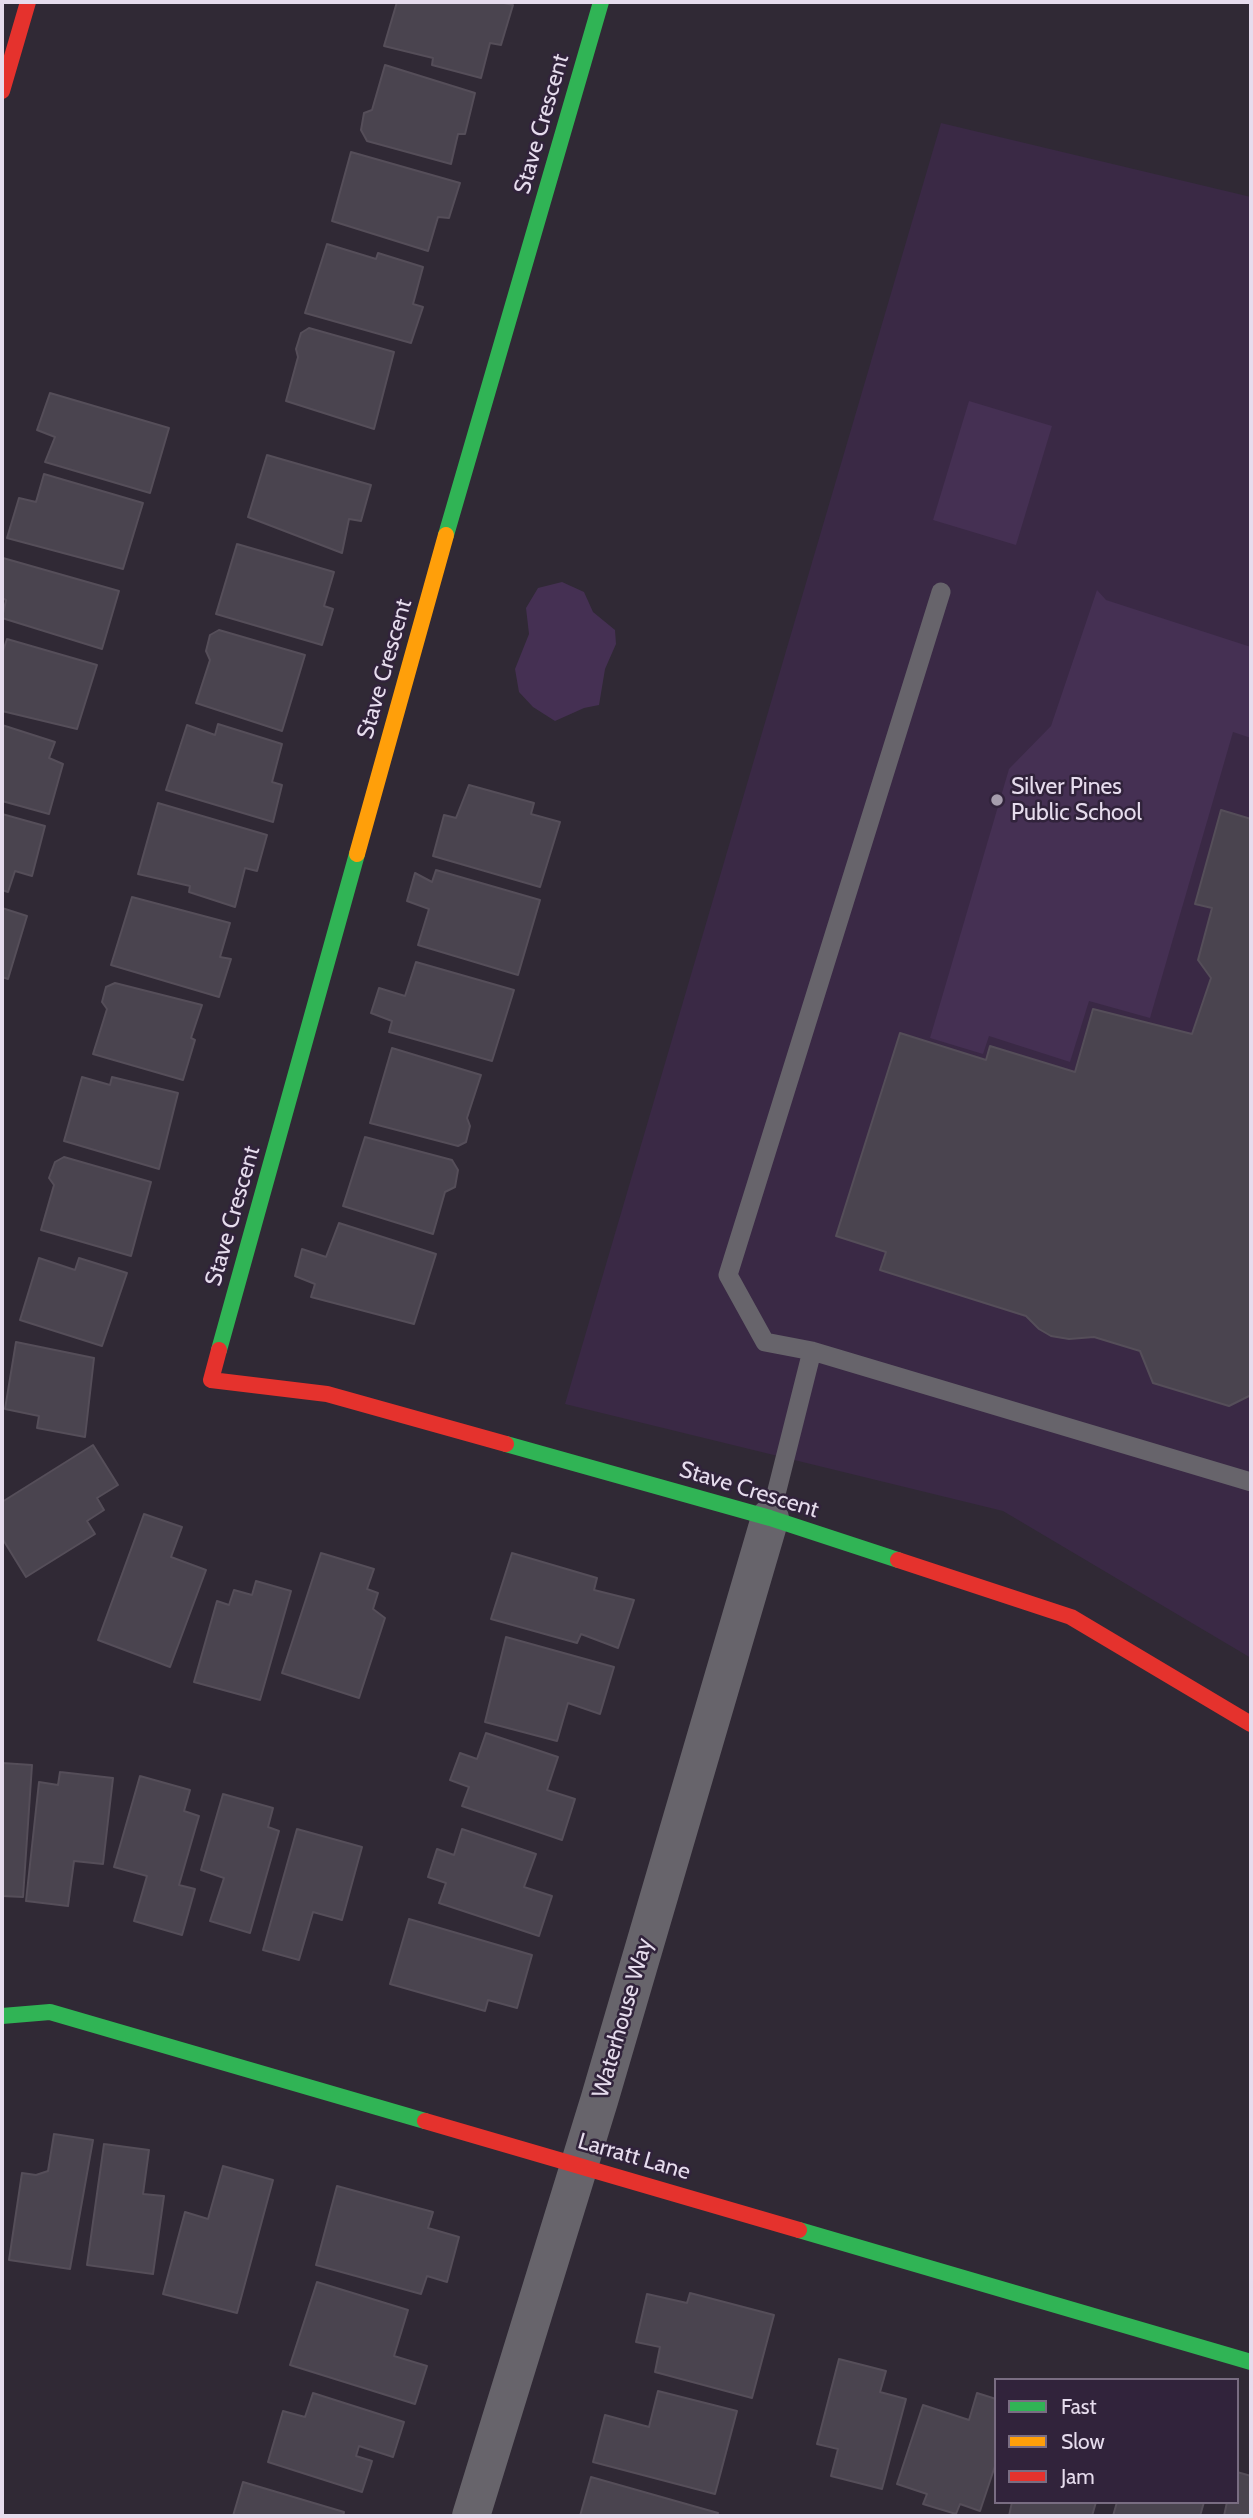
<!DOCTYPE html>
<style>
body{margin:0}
#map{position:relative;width:1253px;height:2518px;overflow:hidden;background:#302935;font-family:Cabin,sans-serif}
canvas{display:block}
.frame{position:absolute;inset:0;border:4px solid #e6dced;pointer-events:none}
.legend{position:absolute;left:994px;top:2378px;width:245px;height:126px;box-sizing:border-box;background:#31233b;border:2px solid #796d82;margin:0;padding:9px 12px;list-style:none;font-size:21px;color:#e6dced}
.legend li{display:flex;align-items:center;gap:14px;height:35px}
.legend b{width:35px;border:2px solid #796d82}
</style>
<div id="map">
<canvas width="1253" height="2518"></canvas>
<div class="frame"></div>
<ul class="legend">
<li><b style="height:9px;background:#30b455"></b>Fast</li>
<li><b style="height:9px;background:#ff9f0a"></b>Slow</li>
<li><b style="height:9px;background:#e5322d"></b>Jam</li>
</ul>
</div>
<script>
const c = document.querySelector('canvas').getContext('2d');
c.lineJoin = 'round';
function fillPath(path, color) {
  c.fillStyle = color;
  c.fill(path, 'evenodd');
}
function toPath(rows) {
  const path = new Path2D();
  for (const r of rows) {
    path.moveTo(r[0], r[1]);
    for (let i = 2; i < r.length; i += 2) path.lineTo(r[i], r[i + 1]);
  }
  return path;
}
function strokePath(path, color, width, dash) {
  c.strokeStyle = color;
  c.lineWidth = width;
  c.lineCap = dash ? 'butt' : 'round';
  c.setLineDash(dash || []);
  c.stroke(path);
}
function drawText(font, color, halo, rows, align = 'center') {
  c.font = font + ' Cabin,sans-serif';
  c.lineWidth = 5;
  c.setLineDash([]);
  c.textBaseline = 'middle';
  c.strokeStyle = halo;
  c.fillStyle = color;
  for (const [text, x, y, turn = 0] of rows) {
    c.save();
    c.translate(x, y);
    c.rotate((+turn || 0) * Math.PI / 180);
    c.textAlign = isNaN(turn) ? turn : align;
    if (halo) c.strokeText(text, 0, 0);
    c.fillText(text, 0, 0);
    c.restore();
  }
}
const built = toPath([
 [941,123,1251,197,1251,1658,1003,1511,565,1404]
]);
const green = toPath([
 [969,401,1052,426,1016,545,933,520],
 [562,582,584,592,593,612,615,630,616,644,605,669,599,705,584,708,555,721,533,707,519,692,515,669,529,634,526,608,538,588],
 [1097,590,1106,600,1251,647,1251,738,1233,732,1150,1018,1089,1001,1070,1062,989,1036,983,1054,930,1038,1009,769,1051,726]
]);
const building = toPath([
 [397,2,499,2,513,5,501,45,490,43,481,78,432,65,433,58,384,46,397,2],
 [385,65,475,93,465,134,458,134,451,164,367,141,361,130,364,113,372,110,385,65],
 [351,152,460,183,449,218,438,217,428,251,332,221,351,152],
 [327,244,376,259,378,253,423,267,413,304,423,307,411,343,305,313,327,244],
 [309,328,394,352,374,429,286,401,298,357,296,349,301,333,309,328],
 [50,393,169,428,150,493,45,462,55,437,37,430,50,393],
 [267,455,371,485,361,521,349,519,342,553,248,517,267,455],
 [44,474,143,503,123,569,7,538,19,498,36,502,44,474],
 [237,544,334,572,324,606,333,609,322,645,216,614,237,544],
 [3,558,119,591,102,649,2,618,6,600,2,598,3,558],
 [219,630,305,655,282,731,196,703,210,660,206,651,210,635,219,630],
 [7,639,97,665,77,729,2,711,2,654,7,639],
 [218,724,282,744,272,782,282,785,273,822,166,790,187,725,215,735,218,724],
 [2,725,55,742,49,758,63,764,49,814,2,801,2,725],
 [469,785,534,803,531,814,560,822,540,887,433,856,444,815,456,818,469,785],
 [158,803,267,835,257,871,245,868,235,907,189,892,190,886,138,874,158,803],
 [1221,810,1251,819,1251,1395,1229,1406,1153,1383,1140,1351,1094,1337,1069,1339,1051,1336,1039,1329,1026,1316,880,1270,886,1252,836,1236,900,1033,986,1060,990,1046,1075,1072,1093,1009,1192,1034,1211,978,1198,960,1212,908,1195,904,1221,810],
 [2,814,45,826,32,876,15,871,8,892,2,890,2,814],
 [436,870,540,900,518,975,418,945,429,909,407,901,415,873,432,882,436,870],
 [132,897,230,923,220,957,231,959,219,997,111,965,132,897],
 [2,908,27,916,8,979,2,977,2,908],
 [416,962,514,990,492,1061,389,1032,392,1021,371,1013,379,988,405,996,416,962],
 [115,983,202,1005,191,1038,195,1040,183,1080,93,1054,107,1009,102,1002,106,987,115,983],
 [392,1048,481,1075,467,1118,470,1126,466,1142,458,1146,370,1123,392,1048],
 [82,1077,110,1085,112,1077,178,1093,159,1169,64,1141,82,1077],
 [365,1137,452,1160,458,1170,455,1187,445,1192,433,1234,343,1206,365,1137],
 [64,1157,151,1182,131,1256,41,1230,54,1185,49,1178,55,1162,64,1157],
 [339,1223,436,1254,414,1324,311,1297,315,1284,295,1276,302,1249,326,1257,339,1223],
 [39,1258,75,1270,79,1258,127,1273,102,1346,20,1320,39,1258],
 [16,1342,94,1358,85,1437,37,1428,39,1416,5,1409,16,1342],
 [93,1445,118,1485,97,1498,104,1510,87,1521,95,1534,26,1577,2,1538,2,1502,93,1445],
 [144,1514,182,1527,171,1557,206,1570,170,1667,98,1640,144,1514],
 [321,1553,374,1569,367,1589,378,1593,373,1609,385,1618,359,1698,282,1673,321,1553],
 [512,1553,597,1578,594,1590,634,1600,618,1648,581,1634,577,1643,491,1619,512,1553],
 [256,1581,291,1591,260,1700,194,1682,217,1601,229,1605,234,1590,252,1595,256,1581],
 [506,1637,614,1667,600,1714,568,1703,557,1741,485,1722,506,1637],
 [486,1733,558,1757,547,1790,575,1799,562,1840,462,1806,469,1787,450,1780,460,1753,477,1759,486,1733],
 [2,1763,32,1765,23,1897,2,1896,2,1763],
 [60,1772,113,1778,103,1864,74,1861,68,1906,26,1901,39,1782,58,1785,60,1772],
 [140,1776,190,1790,184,1811,199,1816,179,1885,195,1889,182,1935,134,1921,147,1876,114,1867,140,1776],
 [223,1794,273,1808,268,1827,279,1831,250,1933,210,1921,224,1878,201,1870,223,1794],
 [297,1829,362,1847,342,1920,313,1912,299,1960,263,1950,297,1829],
 [462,1829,536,1854,524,1887,552,1896,539,1936,439,1903,446,1883,428,1877,437,1849,454,1855,462,1829],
 [409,1919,532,1955,517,2008,488,2000,485,2011,390,1984,409,1919],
 [54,2134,93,2140,70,2269,9,2260,22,2173,36,2175,48,2171,54,2134],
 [104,2144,149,2150,143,2194,164,2196,153,2274,87,2265,104,2144],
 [223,2166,273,2180,237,2313,163,2294,185,2212,208,2219,223,2166],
 [337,2186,433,2212,428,2228,459,2237,447,2282,427,2276,421,2294,316,2265,337,2186],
 [317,2282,408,2310,394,2356,427,2366,415,2404,290,2365,317,2282],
 [690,2293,774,2315,752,2398,655,2372,660,2347,636,2342,647,2294,687,2303,690,2293],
 [839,2359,886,2371,880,2392,906,2399,882,2489,831,2476,838,2449,817,2444,839,2359],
 [658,2391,737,2411,715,2494,593,2462,605,2415,649,2427,658,2391],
 [313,2393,404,2422,393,2457,359,2446,356,2456,372,2461,362,2492,268,2462,283,2411,305,2417,313,2393],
 [977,2393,996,2399,996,2463,980,2511,960,2504,956,2514,923,2504,927,2494,897,2484,923,2405,969,2420,977,2393],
 [1237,2472,1251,2476,1251,2516,1224,2516,1227,2502,1237,2502,1237,2472],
 [591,2477,718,2513,717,2516,580,2516,591,2477],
 [243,2482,344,2512,343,2516,233,2516,243,2482],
 [1012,2502,1096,2502,1092,2516,1009,2516,1012,2502],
 [1117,2502,1204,2502,1200,2516,1113,2516,1117,2502]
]);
const lane = toPath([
 [941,592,728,1275,765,1342,812,1351,1251,1482],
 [770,1518,812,1351]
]);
const street = toPath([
 [471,2516,599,2101,770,1518]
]);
const fast = toPath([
 [446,535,601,2],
 [219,1350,357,854],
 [506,1444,770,1518,898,1560],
 [2,2016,50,2012,425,2121],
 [799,2230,1251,2362]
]);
const slow = toPath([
 [357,854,446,535]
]);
const jam = toPath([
 [2,91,28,2],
 [219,1350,211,1380,327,1394,506,1444],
 [898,1560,1071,1617,1251,1724],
 [425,2121,799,2230]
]);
const markers = [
 [997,800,7,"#a69dad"]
];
const streetNames = [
 ["Stave Crescent",542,124,-74],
 ["Stave Crescent",385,669,-74],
 ["Stave Crescent",233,1216,-74],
 ["Stave Crescent",749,1490,17],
 ["Waterhouse Way",623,2018,-74],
 ["Larratt Lane",634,2157,16]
];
const poiNames = [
 ["Silver Pines",1011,787],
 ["Public School",1011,813]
];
fillPath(built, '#3a2945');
fillPath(green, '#453053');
fillPath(building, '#4a444f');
strokePath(building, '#554e59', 2);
strokePath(lane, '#67646b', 19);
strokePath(street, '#67646b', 38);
strokePath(fast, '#30b455', 16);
strokePath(slow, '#ff9f0a', 16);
strokePath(jam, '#e5322d', 16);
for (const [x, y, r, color] of markers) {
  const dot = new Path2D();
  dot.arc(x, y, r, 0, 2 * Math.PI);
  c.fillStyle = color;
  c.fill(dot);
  strokePath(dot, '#31233b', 2.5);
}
drawText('23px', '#e6dced', '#31233b', streetNames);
drawText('23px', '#e6dced', '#31233b', poiNames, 'left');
</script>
